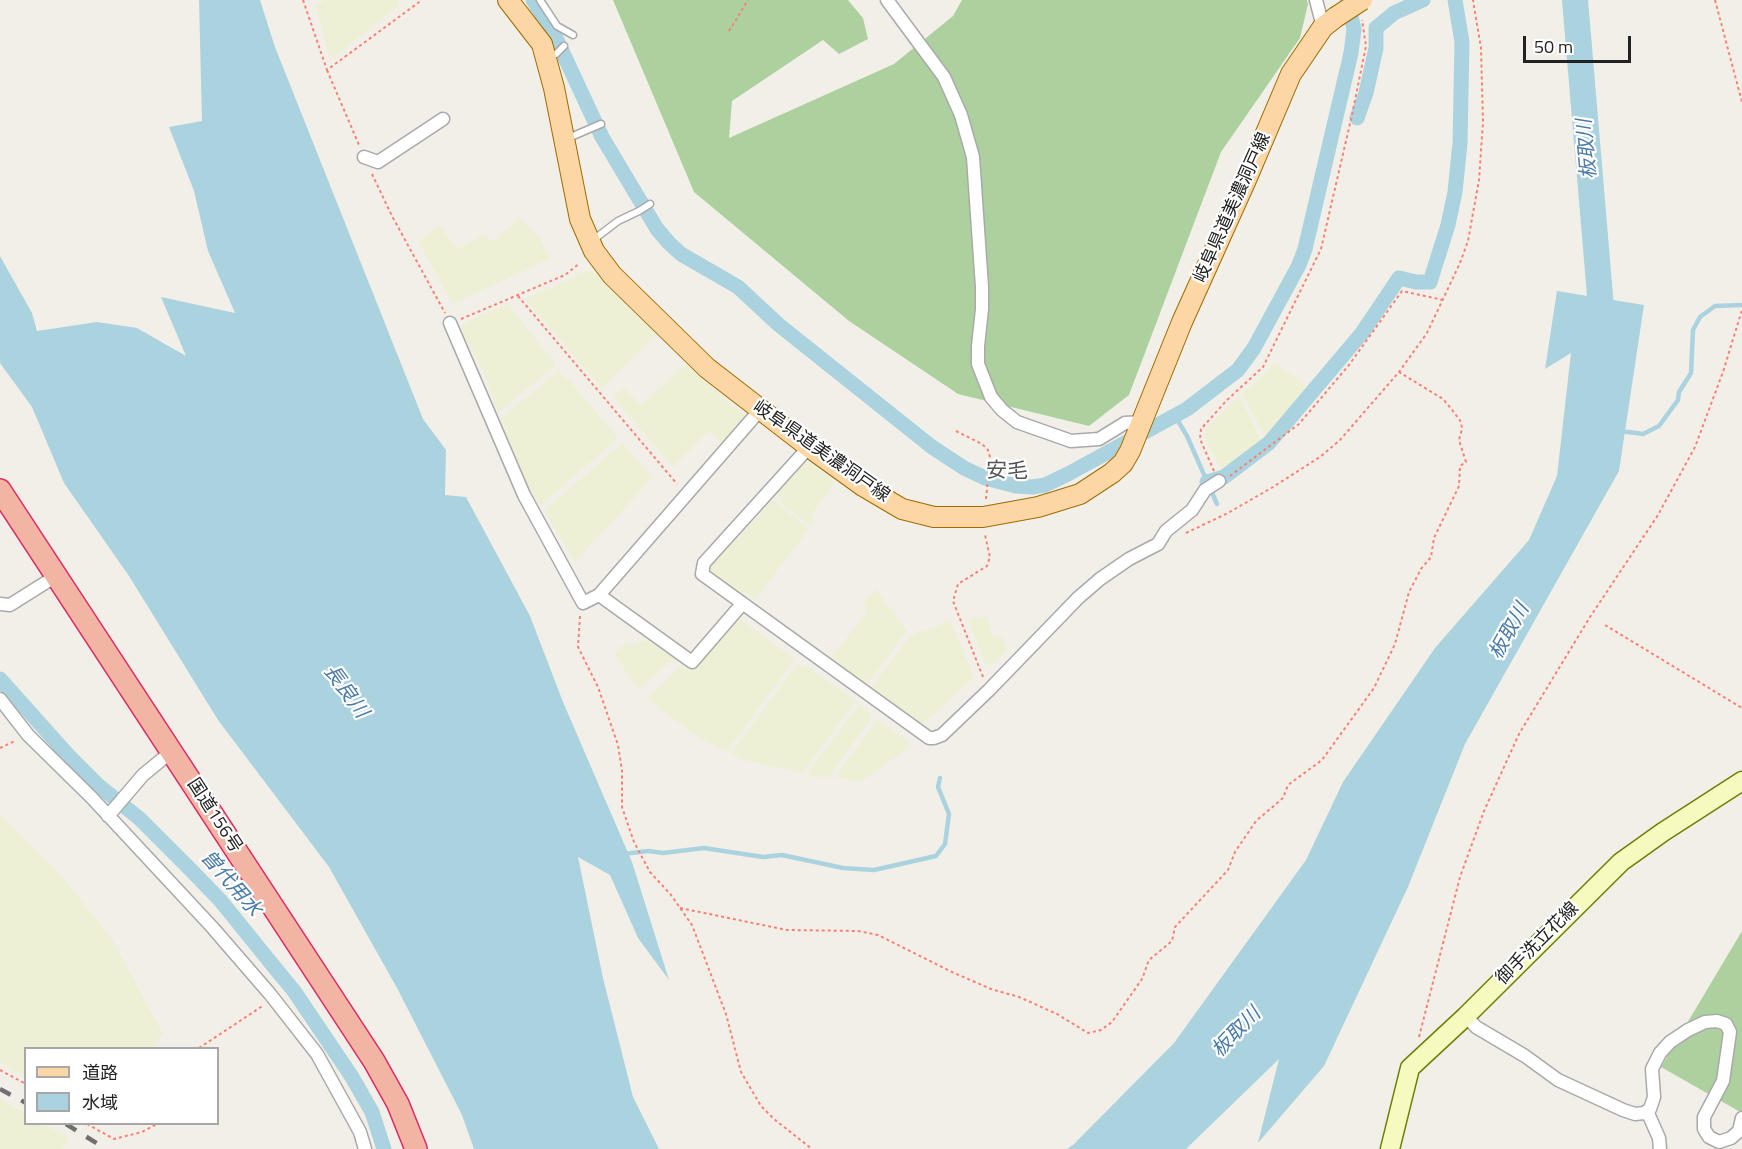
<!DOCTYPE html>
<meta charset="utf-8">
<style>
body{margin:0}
#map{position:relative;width:1742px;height:1149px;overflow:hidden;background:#f2efe9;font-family:"Titillium Web","Noto Sans JP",sans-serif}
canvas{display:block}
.legend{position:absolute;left:24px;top:1047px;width:195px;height:78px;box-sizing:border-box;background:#fff;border:2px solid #a7a7a7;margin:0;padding:8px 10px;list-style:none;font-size:18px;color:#222}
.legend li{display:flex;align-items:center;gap:12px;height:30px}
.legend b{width:30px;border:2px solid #a7a7a7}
.scale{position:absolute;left:1523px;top:36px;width:108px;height:27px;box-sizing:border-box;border:3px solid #222;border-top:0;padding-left:8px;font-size:18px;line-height:21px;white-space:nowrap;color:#222;-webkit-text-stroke:4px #fff;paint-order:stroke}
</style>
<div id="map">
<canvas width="1742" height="1149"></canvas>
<ul class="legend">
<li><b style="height:8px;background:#fcd6a4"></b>道路</li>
<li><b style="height:16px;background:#aad3df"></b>水域</li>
</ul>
<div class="scale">50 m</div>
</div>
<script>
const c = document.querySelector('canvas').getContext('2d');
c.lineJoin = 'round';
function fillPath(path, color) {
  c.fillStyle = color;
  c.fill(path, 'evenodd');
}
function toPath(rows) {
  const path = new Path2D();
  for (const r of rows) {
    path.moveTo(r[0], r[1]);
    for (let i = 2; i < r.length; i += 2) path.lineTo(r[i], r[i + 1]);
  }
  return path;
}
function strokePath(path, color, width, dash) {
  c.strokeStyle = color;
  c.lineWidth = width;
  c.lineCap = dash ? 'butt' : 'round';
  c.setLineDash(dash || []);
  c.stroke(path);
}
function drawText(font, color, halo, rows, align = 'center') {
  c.font = font + ' "Titillium Web","Noto Sans JP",sans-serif';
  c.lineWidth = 4.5;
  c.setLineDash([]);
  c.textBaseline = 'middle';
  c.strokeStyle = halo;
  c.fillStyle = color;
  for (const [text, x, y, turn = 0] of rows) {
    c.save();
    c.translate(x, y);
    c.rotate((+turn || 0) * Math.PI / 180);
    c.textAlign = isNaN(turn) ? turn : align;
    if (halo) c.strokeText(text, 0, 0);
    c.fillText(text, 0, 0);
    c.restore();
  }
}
const farmland = toPath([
 [324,0,397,0,400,5,330,60,316,6],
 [519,218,540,239,550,259,452,304,419,242,439,225,458,249,485,234,493,242],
 [592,271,657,335,602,388,526,300,528,297,569,280,579,273],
 [508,304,556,365,498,413,484,373,460,329,466,322],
 [1274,362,1311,389,1286,419,1266,438,1242,393,1263,376],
 [686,364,726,400,747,416,723,444,709,431,673,467,613,397,624,388,641,405],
 [558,371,570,381,618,438,540,506,528,485,500,419],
 [1239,396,1263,443,1227,472,1220,467,1204,437,1205,430],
 [622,443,653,477,575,562,544,511],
 [806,462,812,464,836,482,810,516,815,522,811,526,781,503,782,500,776,494],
 [773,500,809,529,755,600,745,592,740,594,711,573,710,566,730,540,739,537],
 [876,589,907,631,867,685,830,658,868,611,863,604],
 [987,616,993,636,1002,637,1006,650,1000,658,989,666,985,662,968,620],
 [740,619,795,659,727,751,695,735,647,699,681,666,684,669,694,670],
 [950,620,974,677,938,711,922,723,871,688,910,636,918,632,928,630],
 [647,640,675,658,638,690,614,653,627,642,631,645],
 [797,664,807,668,810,668,856,701,802,773,748,761,731,753],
 [859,704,870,713,871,719,828,778,806,775],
 [877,720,910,742,908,749,860,782,835,777],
 [0,813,56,869,112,939,163,1034,154,1048,26,1048,25,1077,0,1063],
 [0,1098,25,1113,26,1124,44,1124,69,1138,62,1149,0,1149]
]);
const forest = toPath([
 [613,0,848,0,863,18,868,39,839,54,823,40,732,101,729,138,894,64,953,16,962,0,1307,0,1308,4,1300,38,1221,152,1129,395,1089,426,958,394,849,321,694,192],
 [1742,931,1742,1113,1661,1067]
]);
const water = toPath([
 [199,0,260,0,275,47,423,419,446,450,445,495,466,497,530,616,563,702,632,862,669,980,638,938,610,875,578,857,603,978,633,1097,659,1149,474,1149,462,1115,397,988,329,867,218,720,129,576,64,483,32,407,0,363,0,256,32,313,37,331,97,322,137,328,186,356,161,297,235,313,208,251,194,191,169,127,202,121],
 [1557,291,1644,305,1619,471,1465,744,1408,887,1324,1066,1258,1143,1279,1059,1186,1149,1067,1149,1074,1144,1174,1043,1306,860,1343,782,1435,648,1529,540,1557,476,1571,353,1545,369]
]);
const stream = toPath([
 [1175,416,1187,436,1217,504],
 [1620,431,1643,434,1659,426,1678,400,1679,392,1691,373,1693,330,1700,317,1715,306,1742,305],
 [623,854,648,851,663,853,704,848,763,857,782,855,843,868,874,870,936,856,945,844,949,814,938,787,940,778]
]);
const canal = toPath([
 [533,0,555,36,602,137,657,229,669,243,681,254,738,287,779,325,932,447,964,468,985,478,1016,486,1032,487,1045,485,1068,474,1187,409,1238,370,1254,348,1299,265,1305,249,1351,53,1354,29,1347,0],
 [1357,118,1366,93,1376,48,1376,28,1394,13,1423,0],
 [1207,482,1224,477,1269,443,1362,333,1399,278,1416,282,1430,282,1448,225,1455,192,1460,143,1462,42,1455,0],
 [0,679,68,755,98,785,140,819,188,867,220,900,275,968,294,991,352,1077,372,1112,384,1149]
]);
const river = toPath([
 [1575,0,1603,331]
]);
const path = toPath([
 [303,0,327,70,422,0],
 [1715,0,1742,102],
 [729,31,748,0],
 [327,70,359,145],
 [372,174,392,216,445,313],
 [518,296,677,484],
 [461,319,565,275,580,263],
 [956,431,982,444,988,450,990,457,986,499],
 [1214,471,1200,439,1201,429,1227,400,1263,367,1321,249,1352,115,1366,46,1362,20],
 [1230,476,1299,424,1349,365,1402,291,1443,300],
 [1186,533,1228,513,1273,487,1320,457,1340,440,1399,372,1427,333,1460,263,1468,241,1479,180,1483,122,1481,48,1473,0],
 [580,616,578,647,598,687,618,745,622,771,622,807,634,842,650,872,671,895,692,925,726,1014,741,1072,761,1106,774,1119,812,1149],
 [1605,625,1742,708],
 [983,677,953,601,958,584,987,566,990,557,985,535],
 [0,748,15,741],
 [680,908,787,930,858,931,878,935,952,972,991,989,1019,997,1057,1014,1088,1033,1101,1030,1112,1022,1142,979,1149,960,1172,941,1175,927,1228,870,1235,852,1256,821,1283,798,1288,785,1322,760,1374,688,1395,644,1409,592,1421,569,1431,557,1434,538,1459,486,1460,466,1466,462,1459,440,1462,429,1461,422,1453,411,1443,399,1399,372],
 [1419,1037,1460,877,1484,811,1519,734,1590,617,1658,515,1695,447,1723,372,1742,310],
 [199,1048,264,1005],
 [0,1070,26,1084],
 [87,1124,114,1139,142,1132,157,1124]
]);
const service = toPath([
 [540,0,557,26,573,35],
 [548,57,556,54,564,46],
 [566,139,601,124],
 [593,240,618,221,639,211,650,204]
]);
const minor = toPath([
 [887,0,944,77,961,115,973,157,982,287,982,309,978,346,978,364,991,397,1002,410,1017,422,1071,441,1099,439,1125,423,1143,422],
 [1316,0,1323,27],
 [364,157,378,162,443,119],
 [450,323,524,495,583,603,599,595],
 [809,447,704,563,702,574,929,738,934,738,942,735,989,690,1078,598,1100,579,1129,559,1158,544,1166,531,1192,510,1205,490,1219,481],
 [0,604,10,605,56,576],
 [742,604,692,662,599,595,760,410],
 [0,699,28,735,92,798,212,927,270,994,317,1054,360,1132,365,1149],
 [108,816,143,775,171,752],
 [1466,1016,1476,1027,1525,1056,1558,1080,1623,1110,1635,1114,1644,1113,1650,1109,1654,1097,1652,1069,1660,1053,1670,1042,1688,1030,1705,1022,1717,1021,1726,1024,1730,1032,1723,1081,1704,1117,1704,1129,1709,1137,1719,1142,1731,1138,1739,1131,1742,1118],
 [1647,1111,1659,1138,1660,1149]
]);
const secondary = toPath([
 [1390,1149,1410,1068,1466,1016,1621,862,1663,832,1742,781]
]);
const primary = toPath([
 [508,0,542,44,554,88,580,219,594,251,612,275,707,368,809,447,863,486,902,509,934,517,983,517,1038,507,1080,494,1112,473,1123,463,1130,451,1182,322,1246,180,1291,74,1323,27,1336,17]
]);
const trunk = toPath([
 [0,490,374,1061,398,1104,416,1149]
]);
const rail = toPath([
 [0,1089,26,1103],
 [66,1124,106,1149]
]);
const primaryBridge = toPath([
 [1336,17,1362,0]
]);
const streetNames = [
 ["岐阜県道美濃洞戸線",1233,208,-66],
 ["岐阜県道美濃洞戸線",821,452,35],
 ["国道156号",214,816,57],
 ["御手洗立花線",1538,944,-45]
];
const waterNames = [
 ["板取川",1588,149,-95],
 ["板取川",1510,632,-61],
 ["長良川",345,692,54],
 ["曽代用水",230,884,49],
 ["板取川",1237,1033,-46]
];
const quarterNames = [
 ["安毛",1007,472]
];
fillPath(farmland, '#eef0d5');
fillPath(forest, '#add19e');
fillPath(water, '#aad3df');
strokePath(stream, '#aad3df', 4.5);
strokePath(canal, '#aad3df', 15);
strokePath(river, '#aad3df', 26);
strokePath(service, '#a9a9a9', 9);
strokePath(minor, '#a9a9a9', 15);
strokePath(secondary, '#707d05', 21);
strokePath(primary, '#a06b00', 22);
strokePath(trunk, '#dc2a67', 24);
strokePath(path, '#fa8072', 2, [3, 3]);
strokePath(service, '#fff', 6);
strokePath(minor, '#fff', 12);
strokePath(secondary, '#f7fabf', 18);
strokePath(primary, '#fcd6a4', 20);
strokePath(trunk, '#f2b4a3', 21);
strokePath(rail, '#707070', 4.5, [12, 12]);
strokePath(primaryBridge, '#a06b00', 22, []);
strokePath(primaryBridge, '#fcd6a4', 20);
drawText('18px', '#222', '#fff', streetNames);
drawText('italic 20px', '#4a7aab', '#fff', waterNames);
drawText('21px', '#555', '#fff', quarterNames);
</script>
